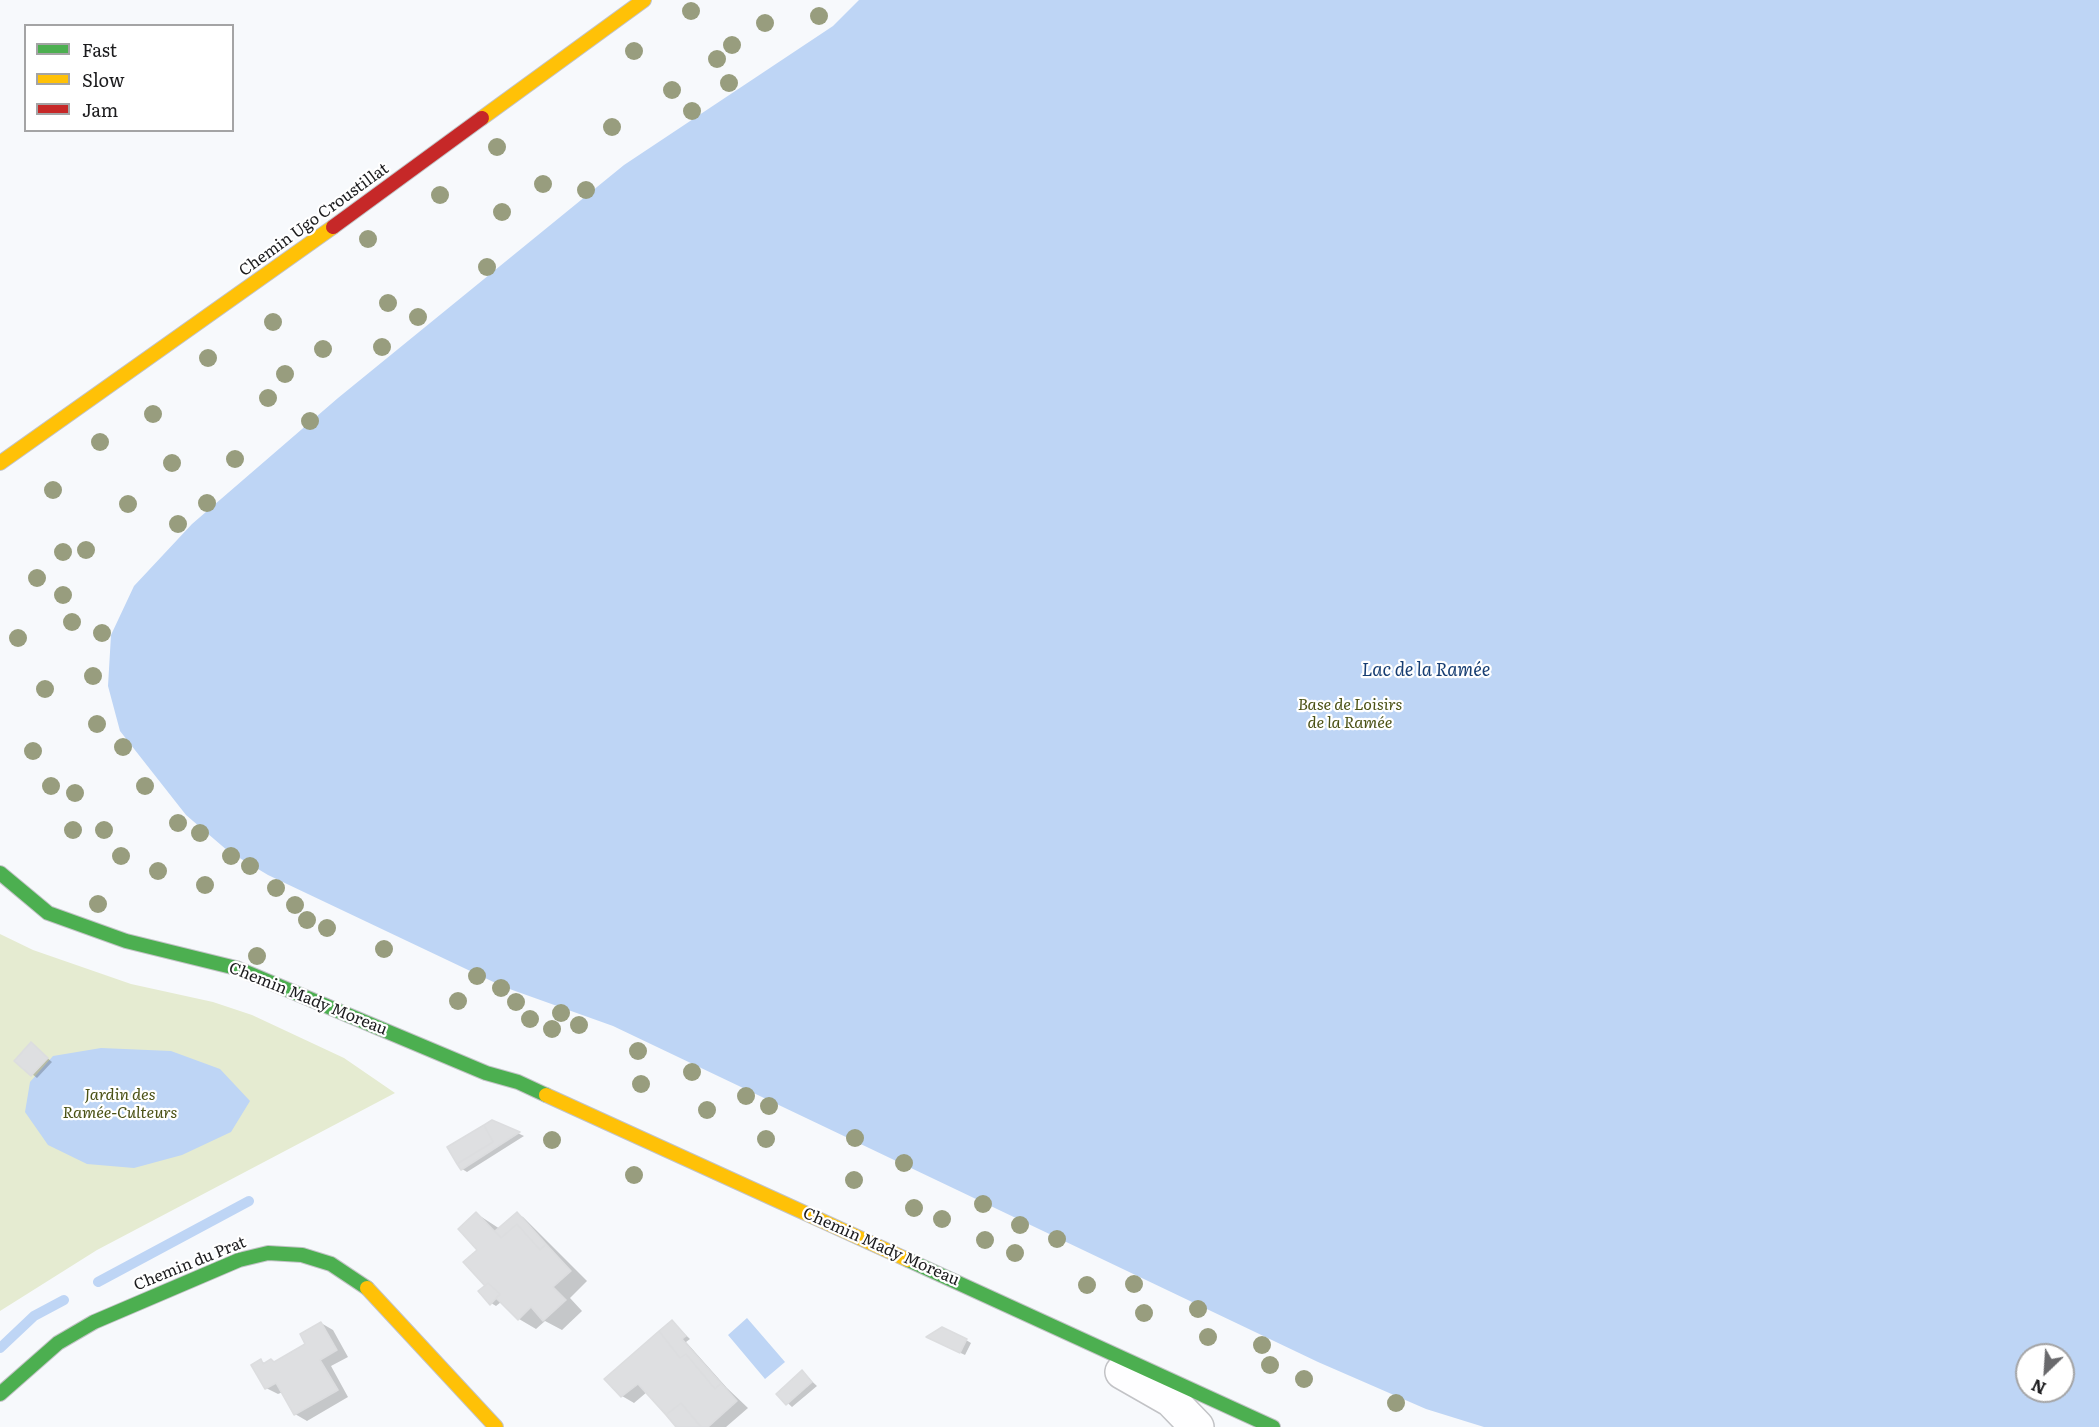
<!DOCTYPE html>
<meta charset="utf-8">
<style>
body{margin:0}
#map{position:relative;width:2099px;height:1427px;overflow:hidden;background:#f7f9fc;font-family:Literata,serif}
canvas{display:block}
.legend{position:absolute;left:24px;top:24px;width:210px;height:108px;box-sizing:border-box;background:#fff;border:2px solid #a4a4a5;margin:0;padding:8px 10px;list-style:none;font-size:18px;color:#1c1c1e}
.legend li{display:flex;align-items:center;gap:12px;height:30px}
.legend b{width:30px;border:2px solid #a4a4a5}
.north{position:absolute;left:2015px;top:1343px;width:60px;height:60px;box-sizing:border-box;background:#fff;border:2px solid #a4a4a5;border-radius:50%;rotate:205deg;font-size:16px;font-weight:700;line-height:24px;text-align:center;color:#1c1c1e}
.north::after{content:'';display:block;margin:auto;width:21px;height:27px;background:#69696c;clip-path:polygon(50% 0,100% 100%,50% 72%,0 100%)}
</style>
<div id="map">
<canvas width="2099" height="1427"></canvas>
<ul class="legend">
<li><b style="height:8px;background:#4caf50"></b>Fast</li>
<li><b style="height:8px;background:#ffc107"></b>Slow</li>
<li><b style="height:8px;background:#c62828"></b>Jam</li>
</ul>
<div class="north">N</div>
</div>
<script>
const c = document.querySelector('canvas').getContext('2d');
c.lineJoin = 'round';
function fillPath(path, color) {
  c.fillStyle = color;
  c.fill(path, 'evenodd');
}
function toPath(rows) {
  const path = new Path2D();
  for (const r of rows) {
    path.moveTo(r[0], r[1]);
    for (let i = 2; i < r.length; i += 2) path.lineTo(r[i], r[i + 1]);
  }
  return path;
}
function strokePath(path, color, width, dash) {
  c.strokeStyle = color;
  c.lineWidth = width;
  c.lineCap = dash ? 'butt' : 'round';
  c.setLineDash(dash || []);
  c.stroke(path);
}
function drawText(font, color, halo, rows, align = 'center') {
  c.font = font + ' Literata,serif';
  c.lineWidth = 4.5;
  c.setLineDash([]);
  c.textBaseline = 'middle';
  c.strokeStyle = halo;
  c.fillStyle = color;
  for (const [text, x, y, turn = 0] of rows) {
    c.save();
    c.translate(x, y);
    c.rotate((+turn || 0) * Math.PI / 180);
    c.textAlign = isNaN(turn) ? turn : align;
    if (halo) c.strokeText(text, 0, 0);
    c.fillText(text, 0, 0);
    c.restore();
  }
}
const green = toPath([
 [0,934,33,950,131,984,213,1002,252,1015,344,1058,395,1093,97,1250,0,1311]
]);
const water = toPath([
 [859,0,2099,0,2099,1427,1484,1427,1426,1409,1318,1362,613,1026,504,987,268,875,228,851,186,815,120,731,108,686,111,635,134,586,192,524,338,398,624,165,833,26],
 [2027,1355,2063,1355,2063,1391,2027,1391],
 [101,1048,171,1051,220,1069,250,1101,231,1132,182,1155,134,1168,87,1164,48,1145,25,1112,30,1082,53,1056],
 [747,1318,785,1362,765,1379,728,1335]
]);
const shadow = toPath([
 [31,1044,52,1062,37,1078,16,1061],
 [492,1121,524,1136,467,1172,462,1169],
 [477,1214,500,1229,517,1214,523,1217,587,1281,570,1298,582,1311,562,1330,545,1321,536,1329,519,1319,501,1302,496,1306,491,1303,479,1250],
 [672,1322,690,1339,686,1342,727,1388,748,1408,726,1427,678,1427,647,1392,634,1403,622,1396],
 [321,1323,333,1330,348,1357,331,1366,348,1397,307,1421,295,1414,283,1392,278,1394,266,1388,261,1361,266,1364,272,1360,276,1363,307,1345],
 [933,1340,966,1340,971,1343,965,1355],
 [802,1372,817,1386,792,1407,778,1394]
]);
const stream = toPath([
 [98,1282,249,1201],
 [0,1348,34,1316,64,1300]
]);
const building = toPath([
 [31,1042,48,1058,31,1076,14,1061,31,1042],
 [492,1120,520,1132,461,1170,457,1164,493,1142,484,1125,492,1120],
 [484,1125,493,1142,457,1164,447,1147,484,1125],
 [476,1212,501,1238,517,1224,540,1250,546,1244,571,1271,553,1287,566,1300,543,1321,531,1307,518,1320,496,1298,500,1294,488,1283,485,1286,463,1262,477,1250,458,1229,476,1212],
 [517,1212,546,1244,540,1250,517,1224,501,1238,495,1231,517,1212],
 [488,1283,500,1294,490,1305,478,1291,488,1283],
 [672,1320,686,1336,682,1339,721,1383,715,1389,686,1354,680,1358,659,1331,672,1320],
 [321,1322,337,1350,320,1360,338,1390,294,1415,276,1383,265,1389,251,1365,261,1359,263,1364,271,1359,274,1362,305,1344,300,1334,321,1322],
 [942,1327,967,1339,960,1353,926,1337,942,1327],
 [659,1331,680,1358,686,1354,715,1389,721,1383,737,1401,708,1427,701,1427,681,1403,666,1415,638,1384,621,1397,604,1379,659,1331],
 [802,1370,812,1382,786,1405,776,1394,802,1370],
 [681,1403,701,1427,676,1427,666,1415,681,1403]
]);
const street = toPath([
 [1122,1372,1171,1400,1197,1427]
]);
const fast = toPath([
 [0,873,48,913,126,941,236,968,486,1073,518,1082,546,1095],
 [908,1260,1273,1427],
 [0,1394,58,1343,94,1322,239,1260,268,1253,302,1255,331,1264,367,1288]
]);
const slow = toPath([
 [482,118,644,0],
 [0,463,333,227],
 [546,1095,908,1260],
 [367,1288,496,1427]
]);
const jam = toPath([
 [333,227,482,118]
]);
const trees = [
 [691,11],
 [819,16],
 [765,23],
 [732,45],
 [634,51],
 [717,59],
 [729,83],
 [672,90],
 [692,111],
 [612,127],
 [497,147],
 [543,184],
 [586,190],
 [440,195],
 [502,212],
 [368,239],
 [487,267],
 [388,303],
 [418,317],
 [273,322],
 [382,347],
 [323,349],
 [208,358],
 [285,374],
 [268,398],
 [153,414],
 [310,421],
 [100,442],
 [235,459],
 [172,463],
 [53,490],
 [207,503],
 [128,504],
 [178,524],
 [86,550],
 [63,552],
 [37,578],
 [63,595],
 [72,622],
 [102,633],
 [18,638],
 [93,676],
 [45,689],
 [97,724],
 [123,747],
 [33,751],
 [51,786],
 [145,786],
 [75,793],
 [178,823],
 [73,830],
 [104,830],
 [200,833],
 [121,856],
 [231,856],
 [250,866],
 [158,871],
 [205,885],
 [276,888],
 [98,904],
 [295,905],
 [307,920],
 [327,928],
 [384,949],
 [257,956],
 [477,976],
 [501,988],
 [458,1001],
 [516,1002],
 [561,1013],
 [530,1019],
 [579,1025],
 [552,1029],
 [638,1051],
 [692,1072],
 [641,1084],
 [746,1096],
 [769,1106],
 [707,1110],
 [855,1138],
 [766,1139],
 [552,1140],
 [904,1163],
 [634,1175],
 [854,1180],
 [983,1204],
 [914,1208],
 [942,1219],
 [1020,1225],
 [1057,1239],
 [985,1240],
 [1015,1253],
 [1134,1284],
 [1087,1285],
 [1198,1309],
 [1144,1313],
 [1208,1337],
 [1262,1345],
 [1270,1365],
 [1304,1379],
 [1396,1403]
];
const streetNames = [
 ["Chemin Ugo Croustillat",314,220,-36],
 ["Chemin Mady Moreau",308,999,22],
 ["Chemin Mady Moreau",881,1247,24],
 ["Chemin du Prat",190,1264,-22]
];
const parkNames = [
 ["Base de Loisirs",1350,705],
 ["de la Ramée",1350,723],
 ["Jardin des",120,1095],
 ["Ramée-Culteurs",120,1113]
];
const waterNames = [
 ["Lac de la Ramée",1426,671]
];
fillPath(green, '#e5ebd1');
fillPath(water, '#bed5f5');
fillPath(shadow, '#0003');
strokePath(stream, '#bed5f5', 10);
fillPath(building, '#dedfe1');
strokePath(building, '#dcdddf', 1.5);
strokePath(street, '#c2c3c6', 36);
strokePath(fast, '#c2c3c6', 16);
strokePath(slow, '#c2c3c6', 16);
strokePath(jam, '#c2c3c6', 16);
strokePath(street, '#fefeff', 33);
strokePath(fast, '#4caf50', 14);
strokePath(slow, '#ffc107', 14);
strokePath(jam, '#c62828', 14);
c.fillStyle = '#989d7e';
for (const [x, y] of trees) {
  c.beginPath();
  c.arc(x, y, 9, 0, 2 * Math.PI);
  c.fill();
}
drawText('16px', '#1c1c1e', '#fff', streetNames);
drawText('italic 16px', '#4b5216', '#fff', parkNames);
drawText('italic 18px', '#163d72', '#fff', waterNames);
</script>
